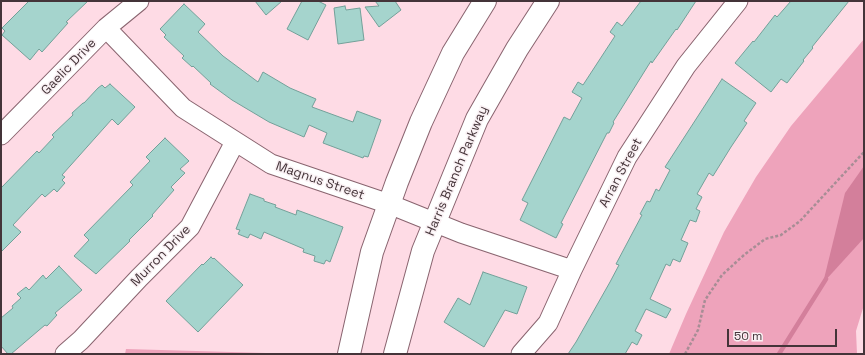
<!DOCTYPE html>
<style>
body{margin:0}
#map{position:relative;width:865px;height:355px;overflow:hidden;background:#fedbe5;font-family:"Space Grotesk",sans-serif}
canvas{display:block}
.frame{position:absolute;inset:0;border:2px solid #443439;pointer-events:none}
.scale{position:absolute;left:727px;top:329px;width:110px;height:18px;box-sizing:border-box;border:2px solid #443439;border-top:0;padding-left:5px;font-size:12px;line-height:14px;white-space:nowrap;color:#443439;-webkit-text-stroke:3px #f9f0f3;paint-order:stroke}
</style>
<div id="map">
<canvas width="865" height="355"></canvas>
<div class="frame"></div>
<div class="scale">50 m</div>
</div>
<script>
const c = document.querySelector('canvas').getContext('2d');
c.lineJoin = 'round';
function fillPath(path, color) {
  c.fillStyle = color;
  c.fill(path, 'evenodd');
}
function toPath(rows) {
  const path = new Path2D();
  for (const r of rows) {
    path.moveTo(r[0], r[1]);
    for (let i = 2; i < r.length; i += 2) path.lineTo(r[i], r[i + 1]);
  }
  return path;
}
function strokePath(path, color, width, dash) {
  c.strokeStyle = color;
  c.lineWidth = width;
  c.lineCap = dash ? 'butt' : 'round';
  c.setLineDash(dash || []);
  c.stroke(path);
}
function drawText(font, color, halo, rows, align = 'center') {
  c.font = font + ' "Space Grotesk",sans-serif';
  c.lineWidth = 3;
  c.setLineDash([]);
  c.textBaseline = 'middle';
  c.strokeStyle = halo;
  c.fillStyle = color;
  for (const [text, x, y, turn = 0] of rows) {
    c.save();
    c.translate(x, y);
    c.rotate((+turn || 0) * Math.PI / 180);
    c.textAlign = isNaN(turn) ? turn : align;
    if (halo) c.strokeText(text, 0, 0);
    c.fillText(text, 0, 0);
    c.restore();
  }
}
const green = toPath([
 [864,39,864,305,856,331,857,354,669,354,686,314,724,232,756,177,791,126],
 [126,349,266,353,269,354,125,354]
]);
const water = toPath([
 [864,166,864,238,823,283,845,193]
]);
const stream = toPath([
 [779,354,826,279]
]);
const building = toPath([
 [29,1,88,1,66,22,68,23,42,52,39,49,30,60,2,35,5,31,2,28,29,1],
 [255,1,282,1,266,15,255,1],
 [302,1,318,1,326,5,308,40,287,29,302,1],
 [375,1,395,1,401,10,379,27,365,7,379,6,375,1],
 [641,1,696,1,677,30,676,29,652,63,651,61,613,122,614,123,609,133,607,133,561,223,563,224,556,238,520,220,528,203,522,200,564,117,570,120,582,98,572,92,578,82,583,85,615,36,610,32,617,22,622,26,641,1],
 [791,1,849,1,812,47,813,48,803,60,804,61,787,83,781,79,771,92,735,63,753,41,754,42,775,15,777,17,791,1],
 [184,4,205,24,198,32,223,56,258,82,263,72,290,88,316,99,312,107,353,122,357,111,381,120,368,157,364,156,363,158,323,143,327,133,309,125,304,137,269,122,232,100,210,84,211,83,193,66,192,67,182,58,184,56,164,37,166,35,160,29,184,4],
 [345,6,346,10,360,8,364,40,338,44,334,8,345,6],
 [722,79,756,103,744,121,747,123,731,147,713,176,709,173,697,194,702,197,696,209,700,211,696,222,690,220,681,240,688,243,680,262,673,259,670,266,666,264,650,299,671,309,666,318,646,309,635,331,642,335,637,345,632,342,625,354,568,354,576,342,610,282,619,265,616,264,642,215,640,214,647,201,650,202,656,189,659,191,670,170,665,167,722,79],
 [110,84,135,107,118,125,112,119,62,175,65,177,62,180,65,183,57,192,54,189,45,197,42,194,13,225,21,232,1,252,1,188,37,151,39,153,54,137,52,135,73,115,72,113,83,103,84,103,98,88,102,85,105,88,110,84],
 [165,138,189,161,180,169,185,173,171,187,174,190,152,215,153,216,129,240,130,241,96,274,74,256,89,240,84,235,133,185,130,182,150,161,146,157,165,138],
 [250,194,264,199,264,201,276,205,275,207,296,215,297,210,343,227,330,262,326,260,324,264,314,261,315,256,303,252,304,249,264,232,261,239,250,234,248,238,238,234,240,230,236,229,250,194],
 [211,257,213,259,214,258,243,285,198,332,166,301,202,264,203,265,211,257],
 [59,266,82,290,55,313,57,315,47,326,45,325,11,354,8,354,1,346,1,318,13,308,12,306,21,298,17,294,26,287,29,290,43,275,46,279,59,266],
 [483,272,527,287,517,314,505,310,484,347,444,322,458,298,470,305,483,272]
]);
const path = toPath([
 [685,354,698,330,705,300,722,275,744,255,765,239,781,235,800,221,864,152]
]);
const minor = toPath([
 [106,28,183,108,271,164,389,204,461,233,572,270],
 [1,135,106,28,139,1],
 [65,354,81,340,139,278,190,227,235,142],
 [521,354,548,323,572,270,627,157,686,66,738,1]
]);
const major = toPath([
 [349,354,372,252,397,182,421,122,453,53,485,1],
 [395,354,423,251,477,119,517,49,548,1]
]);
const streetNames = [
 ["Gaelic Drive",69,67,-46],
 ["Harris Branch Parkway",457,171,-67],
 ["Arran Street",621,173,-62],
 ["Magnus Street",320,181,19],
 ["Murron Drive",161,256,-46]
];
fillPath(green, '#eea3bb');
fillPath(water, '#d37f9b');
strokePath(stream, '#d37f9b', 4.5);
fillPath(building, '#a5d4cd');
strokePath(building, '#73a099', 1);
strokePath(minor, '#89646f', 21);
strokePath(major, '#89646f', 24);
strokePath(path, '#a78d95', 2.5, [3, 2]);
strokePath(minor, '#fff', 19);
strokePath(major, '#fff', 22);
drawText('13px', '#443439', '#f9f0f3', streetNames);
</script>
